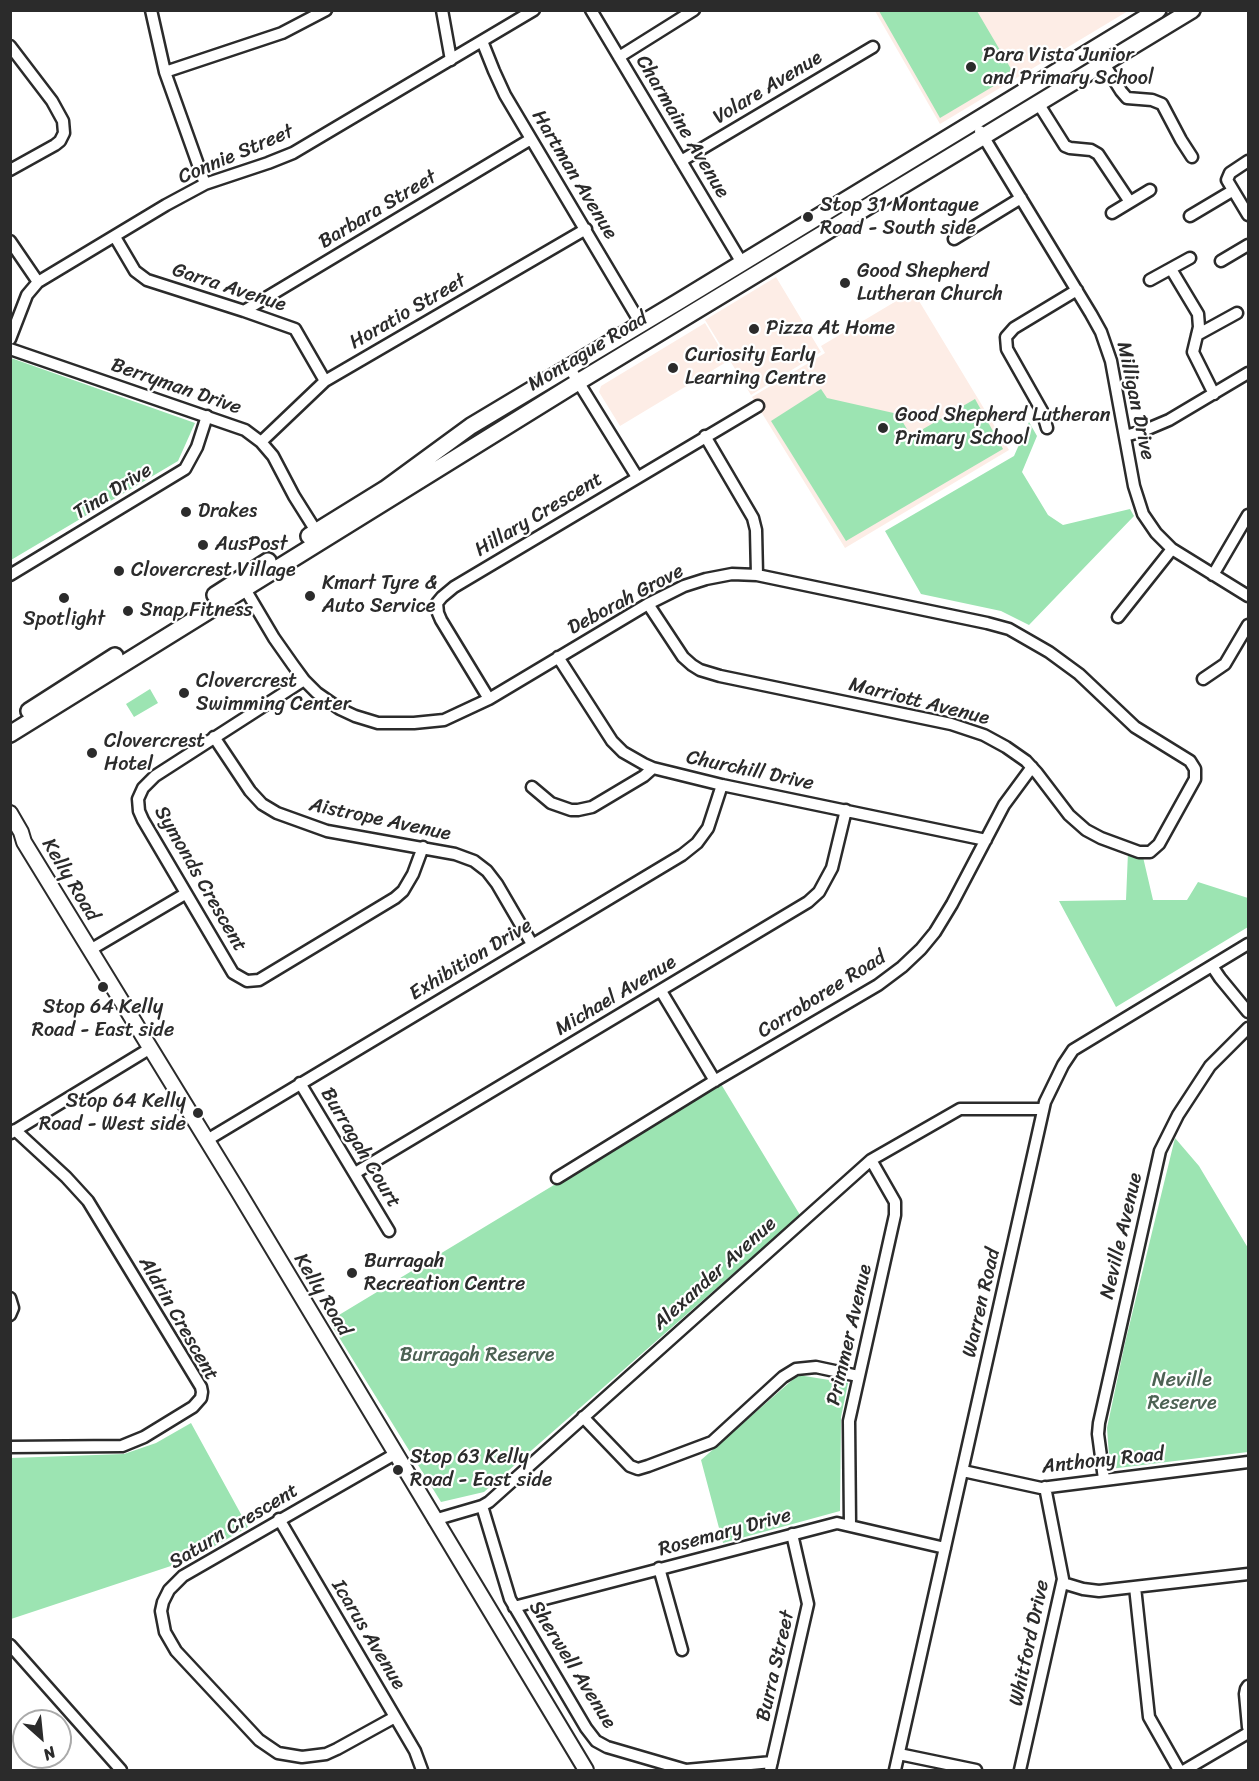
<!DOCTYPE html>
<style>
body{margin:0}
#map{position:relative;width:1259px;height:1781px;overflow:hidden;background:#fff;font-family:Sriracha,sans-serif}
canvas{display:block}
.frame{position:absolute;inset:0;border:12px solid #2b2b2b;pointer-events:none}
.north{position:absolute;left:12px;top:1709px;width:60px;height:60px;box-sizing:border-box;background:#fff;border:2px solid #aaa;border-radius:50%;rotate:153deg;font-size:16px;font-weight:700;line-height:24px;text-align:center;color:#2b2b2b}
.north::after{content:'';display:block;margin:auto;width:21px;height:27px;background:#2b2b2b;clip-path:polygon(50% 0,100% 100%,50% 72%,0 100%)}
</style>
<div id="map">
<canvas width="1259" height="1781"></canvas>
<div class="frame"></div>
<div class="north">N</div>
</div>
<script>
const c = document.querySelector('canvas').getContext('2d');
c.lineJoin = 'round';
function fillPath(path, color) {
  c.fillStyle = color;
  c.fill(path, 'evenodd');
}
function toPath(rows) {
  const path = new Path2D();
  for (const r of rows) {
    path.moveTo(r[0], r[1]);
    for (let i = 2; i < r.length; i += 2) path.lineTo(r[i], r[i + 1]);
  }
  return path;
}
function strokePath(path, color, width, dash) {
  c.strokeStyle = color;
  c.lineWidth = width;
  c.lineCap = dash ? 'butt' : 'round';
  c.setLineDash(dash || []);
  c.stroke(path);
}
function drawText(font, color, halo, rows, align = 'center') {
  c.font = font + ' Sriracha,sans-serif';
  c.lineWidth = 4.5;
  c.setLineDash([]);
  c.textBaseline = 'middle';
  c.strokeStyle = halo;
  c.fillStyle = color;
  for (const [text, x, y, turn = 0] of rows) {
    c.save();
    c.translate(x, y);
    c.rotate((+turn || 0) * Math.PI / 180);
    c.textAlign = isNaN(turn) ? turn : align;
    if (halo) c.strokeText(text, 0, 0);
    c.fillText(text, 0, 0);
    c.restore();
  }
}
const built = toPath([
 [875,11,1128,11,940,124],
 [776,277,821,352,751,395,705,320],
 [913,291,1009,450,845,548,752,397,825,353,821,346],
 [705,323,728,361,620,426,599,392,601,386]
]);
const green = toPath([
 [879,11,977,11,1014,74,940,118],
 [11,358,195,423,178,461,11,560],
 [821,389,827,398,898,414,911,436,975,399,1003,449,846,541,771,421],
 [1029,422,1037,436,1022,472,1048,515,1063,525,1130,509,1134,516,1029,625,1001,611,921,594,885,531,1014,456],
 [150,689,158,703,134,717,126,704],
 [1128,852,1143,857,1153,900,1187,900,1198,882,1248,898,1248,927,1116,1007,1059,901,1126,900],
 [721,1084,800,1215,484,1492,441,1502,329,1321],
 [1175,1138,1199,1166,1248,1248,1248,1452,1110,1469,1107,1428,1125,1343],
 [798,1375,848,1383,841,1417,840,1511,723,1543,701,1460],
 [191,1423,248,1527,192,1559,11,1619,11,1458,124,1454,156,1443]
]);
const minor = toPath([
 [151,10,165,72,205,184],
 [442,10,451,60],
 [591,10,742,263],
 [482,41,494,71,505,95,641,324],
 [10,46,52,101,63,121,64,133,60,141,55,145,10,170],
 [619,57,694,10],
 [1104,64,1121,91,1127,98,1152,100,1162,104,1181,140,1192,157],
 [165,72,282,33,326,10],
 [1038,103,1065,146,1070,148,1091,150,1098,154,1130,202],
 [980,131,1091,314,1101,332,1111,361,1134,486,1143,514,1156,533,1172,549,1248,596],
 [681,161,873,47],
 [1248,161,1230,173,1227,180,1248,215],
 [1112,213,1150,190],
 [1190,216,1232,191],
 [115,237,135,271,147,280,244,311,295,329,325,381],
 [954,239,1021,198],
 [10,241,38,282],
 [1221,261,1248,245],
 [1171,269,1198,314,1199,327,1193,352,1214,394],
 [1150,280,1190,258],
 [244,311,531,139],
 [1197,335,1237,313],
 [10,339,27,295,38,282,166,205,205,184,268,163,293,153,534,10],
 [10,349,245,430,261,442,273,456,294,496,316,531],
 [569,367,637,477],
 [1047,428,1042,411,1007,349,1006,337,1014,328,1077,290],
 [705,436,753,518,756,530,757,575],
 [1125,436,1143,431,1169,420,1248,373],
 [261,442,325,381,586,229],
 [10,575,185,469,197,447,207,416],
 [1213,575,1248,515],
 [245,589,274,638,293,665,304,680,317,693,340,709,355,716,378,723,414,723,444,720,489,699,648,604,684,586,706,579,732,574,757,575,987,623,1009,629,1049,652,1079,674,1135,727,1190,761,1195,769,1195,779,1159,844,1150,852,1139,852,1101,838,1086,830,1069,815,1037,773,1026,761,1006,747,984,735,951,724,720,676,700,670,692,665,683,657,648,604],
 [1118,617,1172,549],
 [558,657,612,741,623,752,644,764,653,768,722,785,986,840],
 [1203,679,1225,664,1248,625],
 [304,680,155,776,143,788,138,799,139,811,143,820,233,973,247,981,259,980,395,898,403,891,413,874,423,847],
 [489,699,441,620,438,613,437,603,442,597,454,587,758,406],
 [214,737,250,791,262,804,277,813,327,831,455,854,474,861,487,871,497,884,532,944],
 [532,787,551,803,571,810,578,810,592,807,644,776,653,768],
 [90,950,185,894],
 [1212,966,1220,978,1248,1012],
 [661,991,715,1081],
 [300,1083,389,1231],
 [11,1133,149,1049],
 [207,1140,682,855,697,843,708,828,722,785],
 [355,1173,808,902,819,892,832,868,846,810],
 [557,1178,711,1083,878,985,902,967,921,949,935,932,952,904,1004,805,1032,767],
 [10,1298,13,1308,10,1315],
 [583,1417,630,1466,638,1469,648,1466,712,1442,783,1377,796,1369,816,1367,858,1376],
 [10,1447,122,1446,144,1437,193,1407,201,1398,202,1392,201,1387,88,1201,66,1177,15,1130],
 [395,1454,183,1576,169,1590,163,1602,161,1611,165,1632,176,1651,259,1740,278,1753,302,1757,326,1754,337,1749,395,1717],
 [963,1471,1041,1488,1248,1462],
 [1104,1479,1098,1434,1099,1423,1160,1151,1178,1115,1210,1066,1248,1028],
 [482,1506,510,1599,586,1728,596,1741,607,1747,686,1770,772,1762],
 [279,1519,415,1751,422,1770],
 [434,1520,482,1506,489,1502,871,1160,960,1109,1043,1109],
 [850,1525,849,1421,895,1215,895,1202,871,1160],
 [659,1568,682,1650],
 [1063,1583,1083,1589,1099,1591,1248,1574],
 [1135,1587,1149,1717,1179,1770],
 [514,1607,837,1523,945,1548],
 [10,1645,121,1770],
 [1248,1686,1246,1689,1245,1694,1248,1727],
 [899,1754,976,1770],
 [770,1770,808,1604,792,1534],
 [895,1770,1045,1102,1063,1065,1073,1050,1248,944],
 [1020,1770,1063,1579,1045,1487],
 [1185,1770,1248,1733]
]);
const tertiary = toPath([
 [10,813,21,832,24,842,238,1191,586,1770]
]);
const secondary = toPath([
 [309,536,385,489,471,426,678,302,1158,10],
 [215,595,268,561],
 [29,711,115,656],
 [10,734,578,382,1192,10]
]);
const markers = [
 [971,67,6,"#2b2b2b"],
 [808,217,6,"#2b2b2b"],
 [845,283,6,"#2b2b2b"],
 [754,329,6,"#2b2b2b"],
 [673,368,6,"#2b2b2b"],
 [883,428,6,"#2b2b2b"],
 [186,512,6,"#2b2b2b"],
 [203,545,6,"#2b2b2b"],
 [119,571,6,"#2b2b2b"],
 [310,596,6,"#2b2b2b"],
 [64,598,6,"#2b2b2b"],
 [128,611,6,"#2b2b2b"],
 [184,693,6,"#2b2b2b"],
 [92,753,6,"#2b2b2b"],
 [103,987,6,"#2b2b2b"],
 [198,1113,6,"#2b2b2b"],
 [352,1273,6,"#2b2b2b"],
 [398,1470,6,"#2b2b2b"]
];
const poiNames = [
 ["Para Vista Junior",983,56],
 ["and Primary School",983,79],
 ["Stop 31 Montague",820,206],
 ["Road - South side",820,229],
 ["Good Shepherd",857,272],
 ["Lutheran Church",857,295],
 ["Pizza At Home",766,329],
 ["Curiosity Early",685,356],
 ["Learning Centre",685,379],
 ["Good Shepherd Lutheran",895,416],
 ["Primary School",895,439],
 ["Drakes",198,512],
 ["AusPost",215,545],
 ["Clovercrest Village",131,571],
 ["Kmart Tyre &",322,584],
 ["Auto Service",322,607],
 ["Snap Fitness",140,611],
 ["Spotlight",64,620,"center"],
 ["Clovercrest",196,682],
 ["Swimming Center",196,705],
 ["Clovercrest",104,742],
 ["Hotel",104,765],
 ["Stop 64 Kelly",103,1008,"center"],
 ["Road - East side",103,1031,"center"],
 ["Stop 64 Kelly",186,1102,"right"],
 ["Road - West side",186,1125,"right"],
 ["Burragah",364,1262],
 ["Recreation Centre",364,1285],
 ["Stop 63 Kelly",410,1458],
 ["Road - East side",410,1481]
];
const streetNames = [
 ["Volare Avenue",768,88,-31],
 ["Charmaine Avenue",682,127,59],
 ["Connie Street",236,155,-23],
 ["Hartman Avenue",574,175,59],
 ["Barbara Street",378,210,-31],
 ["Garra Avenue",229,288,18],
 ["Horatio Street",408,312,-30],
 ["Montague Road",588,352,-31],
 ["Berryman Drive",176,387,19],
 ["Milligan Drive",1135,401,78],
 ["Tina Drive",113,492,-32],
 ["Hillary Crescent",539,515,-31],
 ["Deborah Grove",626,600,-28],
 ["Marriott Avenue",919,702,14],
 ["Churchill Drive",750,771,12],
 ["Aistrope Avenue",380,820,12],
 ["Symonds Crescent",200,879,60],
 ["Kelly Road",70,880,59],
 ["Exhibition Drive",471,960,-31],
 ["Corroboree Road",822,995,-32],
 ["Michael Avenue",616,996,-31],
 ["Burragah Court",360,1148,59],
 ["Neville Avenue",1122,1236,-77],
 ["Alexander Avenue",715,1274,-42],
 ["Kelly Road",322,1295,59],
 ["Warren Road",982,1303,-77],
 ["Aldrin Crescent",178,1319,60],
 ["Primmer Avenue",850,1335,-77],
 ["Anthony Road",1103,1461,-6],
 ["Saturn Crescent",234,1527,-31],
 ["Rosemary Drive",725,1533,-15],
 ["Icarus Avenue",368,1635,59],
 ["Whitford Drive",1030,1643,-78],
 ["Sherwell Avenue",572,1665,58],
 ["Burra Street",776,1666,-77]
];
const parkNames = [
 ["Burragah Reserve",477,1356],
 ["Neville",1182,1381],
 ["Reserve",1182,1404]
];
fillPath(built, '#fdede6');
fillPath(green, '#9ce4b2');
strokePath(minor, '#2b2b2b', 15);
strokePath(tertiary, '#2b2b2b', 18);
strokePath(secondary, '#2b2b2b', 20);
strokePath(minor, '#fff', 10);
strokePath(tertiary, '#fff', 14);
strokePath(secondary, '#fff', 15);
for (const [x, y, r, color] of markers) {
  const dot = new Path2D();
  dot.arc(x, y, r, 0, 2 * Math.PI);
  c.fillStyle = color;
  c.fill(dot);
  strokePath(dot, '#fff', 2);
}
drawText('20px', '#2b2b2b', '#fff', poiNames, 'left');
drawText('20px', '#2b2b2b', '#fff', streetNames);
drawText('20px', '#4d6254', '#fff', parkNames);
</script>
